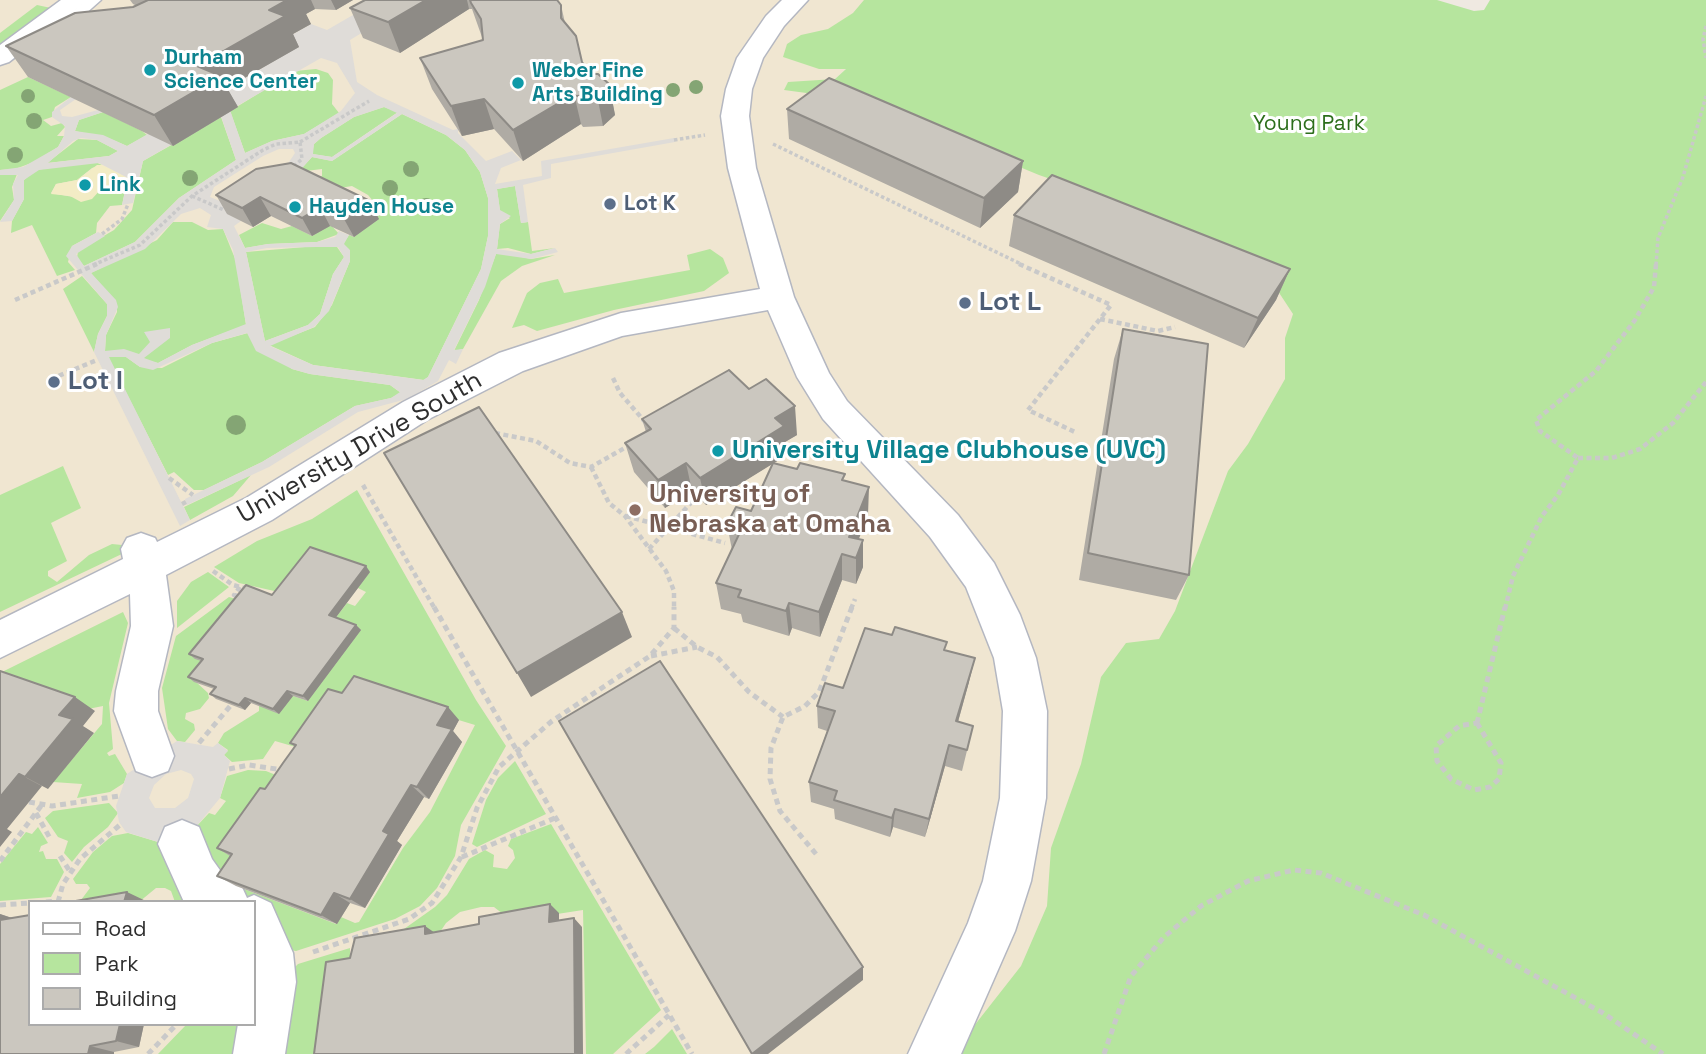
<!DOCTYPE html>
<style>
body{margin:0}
#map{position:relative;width:1706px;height:1054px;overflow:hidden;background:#efe9e1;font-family:"Space Grotesk",sans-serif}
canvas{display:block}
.legend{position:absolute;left:28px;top:900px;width:228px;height:126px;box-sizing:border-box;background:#fff;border:2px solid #ababab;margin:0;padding:9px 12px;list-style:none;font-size:21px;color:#2e2e2e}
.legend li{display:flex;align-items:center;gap:14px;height:35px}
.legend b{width:35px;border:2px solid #ababab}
</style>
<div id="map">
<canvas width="1706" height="1054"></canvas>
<ul class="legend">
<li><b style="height:9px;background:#fff"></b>Road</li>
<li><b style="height:19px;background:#b6e59e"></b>Park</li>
<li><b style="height:19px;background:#cbc7bf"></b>Building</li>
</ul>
</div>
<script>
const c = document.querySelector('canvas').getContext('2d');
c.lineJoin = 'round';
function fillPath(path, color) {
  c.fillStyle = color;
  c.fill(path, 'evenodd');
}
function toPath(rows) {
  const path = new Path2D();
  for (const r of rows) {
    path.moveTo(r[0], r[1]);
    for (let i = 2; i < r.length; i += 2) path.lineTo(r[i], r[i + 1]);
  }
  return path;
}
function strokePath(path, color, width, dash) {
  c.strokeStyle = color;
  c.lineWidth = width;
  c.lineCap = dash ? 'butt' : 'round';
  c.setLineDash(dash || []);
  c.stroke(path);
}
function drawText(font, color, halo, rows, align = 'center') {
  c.font = font + ' "Space Grotesk",sans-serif';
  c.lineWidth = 6;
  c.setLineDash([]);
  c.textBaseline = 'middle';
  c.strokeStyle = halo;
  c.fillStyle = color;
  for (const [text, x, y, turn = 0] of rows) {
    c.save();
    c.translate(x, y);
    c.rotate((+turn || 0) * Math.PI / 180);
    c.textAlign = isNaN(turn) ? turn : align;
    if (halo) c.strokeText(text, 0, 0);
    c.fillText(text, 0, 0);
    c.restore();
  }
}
const education = toPath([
 [0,0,923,0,828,85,1372,278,1027,1054,0,1054],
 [30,902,254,902,254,1024,30,1024]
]);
const green = toPath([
 [864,0,1437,0,1474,11,1484,10,1490,0,1706,0,1706,1054,952,1054,1021,966,1047,906,1051,848,1081,764,1101,677,1126,643,1159,639,1175,611,1228,471,1248,444,1285,379,1285,338,1293,314,1274,285,1105,198,1039,175,913,123,829,96,784,90,788,82,835,79,846,69,819,69,783,57,787,44,801,35,828,29,853,13],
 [37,5,51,8,0,46,0,33],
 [316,69,328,73,333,80,332,104,339,113,304,134,272,141,245,153,230,111,295,71],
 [28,77,71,97,55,107,52,117,43,120,51,126,62,123,65,127,57,136,64,136,58,147,34,162,15,169,0,170,0,90],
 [384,107,398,112,332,157,312,154,314,144,321,138,354,117],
 [103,112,142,131,147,135,127,146,113,140,75,131,79,120],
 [402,114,446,135,465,150,480,172,488,198,488,236,481,269,428,377,424,380,313,365,269,345,315,327,332,305,350,261,343,244,349,235,354,237,374,202,368,195,352,186,340,188,317,177,322,176,322,169,298,172,312,157,332,161],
 [221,117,236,160,179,198,135,242,84,266,77,258,78,251,114,230,132,210,143,161],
 [78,139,97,140,118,151,109,156,47,163],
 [95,162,102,165,92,168,77,180,56,184,51,193,73,197,127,181,122,205,110,206,97,223,96,233,72,246,68,262,75,270,57,276,32,225,11,233,12,221,24,199,24,180,35,170],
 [17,174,12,187,14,200,0,221,0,175],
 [515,186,521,223,528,222,532,251,555,248,531,254,508,248,497,249,500,224,510,218,500,211,497,189],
 [173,222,192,222,208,230,223,229,236,261,246,325,192,345,158,363,105,351,106,335,117,312,117,304,91,273,157,240],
 [262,223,281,229,292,226,312,236,330,224,339,234,317,242,268,244,245,248,239,235],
 [317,246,337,247,344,257,333,274,320,314,308,325,265,341,246,252],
 [710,249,723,258,729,273,704,291,614,310,537,331,524,325,512,328,527,293,540,283,558,279,564,293,690,270,687,255],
 [503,253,531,259,555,255,522,266,501,281,463,349,454,351,479,300,496,254],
 [82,276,107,304,107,316,98,334,94,352,63,289],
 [248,333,292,369,310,374,390,385,401,393,391,398,355,406,262,462,204,490,194,490,174,472,168,475,108,357,126,357,140,367,162,368,212,343],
 [63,466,81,508,51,523,67,561,48,571,48,576,57,582,89,555,112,544,122,545,126,552,0,612,0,495],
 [251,475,233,496,190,520,184,507],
 [357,490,476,700,506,746,461,825,455,856,437,888,420,906,395,919,296,951,279,948,254,902,224,889,195,828,209,813,215,815,226,801,220,798,227,776,248,770,266,771,288,780,236,886,336,924,341,917,355,923,359,922,403,848,430,812,475,725,452,718,306,750,275,741,263,759,232,762,224,755,228,750,218,743,224,733,259,711,259,706,293,696,308,701,334,620,347,603,355,606,366,592,358,588,283,593,239,583,214,567,257,541,312,519],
 [208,572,229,587,177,628,177,601,191,582],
 [229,597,243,601,209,664,195,681,208,693,209,698,200,709,186,713,185,719,194,724,195,730,185,742,177,741,168,729,162,688,176,636],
 [123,612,128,623,109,703,113,749,107,753,109,756,115,754,127,774,124,783,110,792,77,798,82,784,53,782,102,724,103,706,88,709,0,673],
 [515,761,546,814,477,847,472,844,486,800,498,778],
 [109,803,118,813,108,827,84,847,72,862,64,853,68,841,58,837,45,818,53,811],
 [551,824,661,1010,613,1054,586,1054,583,910,512,921,494,907,481,907,460,912,446,923,438,935,377,939,404,929,435,907,447,895,469,859,485,850,494,855,493,867,507,869,515,858,513,850,508,846,511,839],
 [38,827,48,843,41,846,39,852,43,851,46,859,57,859,64,872,51,897,0,901,0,864,26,832,32,834],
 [128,833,158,842,169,850,196,902,175,902,171,891,165,888,156,888,139,902,71,902,81,900,90,888,87,884,76,884,73,879,93,852,112,836],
 [350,948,350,969,332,1054,271,1054,283,979,298,964],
 [187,1024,251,1024,247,1054,158,1054],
 [672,1029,687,1054,645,1054,654,1047]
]);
const sand = toPath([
 [97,165,102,165,129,178,127,181,102,188,92,199,81,202,70,196,51,194,56,184,77,180]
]);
const plaza = toPath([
 [379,0,416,0,350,40,357,82,377,95,453,130,458,129,458,133,486,161,512,151,521,160,501,168,495,184,542,176,541,161,674,138,675,142,551,164,551,178,523,185,528,222,521,223,515,186,497,189,500,210,511,216,500,224,497,249,531,254,555,248,558,252,531,259,496,254,485,287,454,350,463,349,456,364,449,360,438,381,407,399,358,412,269,467,187,505,185,499,262,462,355,406,391,398,400,392,390,385,310,374,292,369,256,351,247,333,212,343,153,370,140,367,126,357,109,357,190,520,180,526,94,352,98,334,107,316,107,304,66,256,72,246,98,232,105,236,76,254,84,266,135,242,179,198,236,160,221,116,143,161,133,203,122,205,128,178,99,163,39,170,24,180,24,199,12,221,0,222,14,200,13,184,18,175,0,175,0,170,23,167,58,147,64,136,65,126,52,117,52,112,71,97,76,99,60,110,62,116,72,117,98,110,103,112,79,120,75,131,103,135,127,146,298,47,283,40,311,24,327,30],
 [321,58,337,63,355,93,341,111,304,134,272,141,245,153,230,110],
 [384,107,397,113,332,157,313,154,314,144,321,138,354,117],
 [402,114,446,135,465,150,480,172,488,198,488,236,481,269,428,377,423,380,313,365,270,346,314,327,329,311,350,261,350,250,344,244,349,235,339,231,335,237,317,242,268,244,245,248,234,226,241,221,228,214,297,174,312,157,332,161],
 [81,138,97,140,118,151,109,156,48,163,73,141],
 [279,149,293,149,295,153,287,165,220,201,210,197,214,187,263,156],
 [200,208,211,215,207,227,223,229,233,250,246,324,192,345,158,363,144,358,170,338,170,328,144,332,150,342,139,354,124,349,105,351,106,335,118,307,116,300,91,273,145,249,181,214],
 [317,247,338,247,344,257,333,274,320,314,308,325,265,341,246,252,267,248],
 [177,741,213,747,218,743,228,751,224,755,230,761,220,798,195,828,169,850,158,842,126,832,119,822,116,806,127,774],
 [181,770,191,774,194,779,188,798,175,808,155,808,149,798,154,785,166,774]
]);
const pathFar2 = toPath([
 [1706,26,1703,39,1706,58],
 [674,140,705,135],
 [300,142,369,101],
 [773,144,1023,265],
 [192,196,224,210,228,208],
 [102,234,122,219,128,204],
 [93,265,140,245,192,196,263,150,276,144,300,142,302,159,292,168],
 [1656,265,1658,238,1683,177,1706,96]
]);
const pathFar1 = toPath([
 [1019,264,1111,305,1028,410,1077,433],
 [15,300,97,264],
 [1100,319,1158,331,1175,327],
 [613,378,620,393,646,423],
 [51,379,97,360],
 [495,433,536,441,570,463,591,467,630,445],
 [1578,458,1612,458,1640,449,1673,423,1706,382],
 [591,467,609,503,625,516,666,571,674,591,674,609],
 [169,478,193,495],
 [363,485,435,609],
 [182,504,186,502],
 [626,516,725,543],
 [649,549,697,496],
 [213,571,233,585,248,589],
 [240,587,234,595,241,597],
 [851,609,855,599],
 [1505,609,1513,576,1542,516,1558,495,1578,458,1540,431,1536,420,1596,371,1635,320,1654,287,1656,264]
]);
const path = toPath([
 [434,607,692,1054],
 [674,628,697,647,717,657,749,692,783,717],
 [651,656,697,647],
 [1477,723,1501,763,1499,779,1490,787,1474,790,1451,779,1437,761,1436,746,1459,726,1477,723],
 [1477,723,1505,607],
 [199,743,231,705],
 [229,769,249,765,283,770],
 [29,802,52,806,119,796],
 [36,813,51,840],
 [816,854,780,811,770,779,771,748,783,717,805,706,819,692,852,607],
 [60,856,71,873],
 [462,857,555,818],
 [0,861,41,806],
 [46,902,58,901],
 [58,902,63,884,80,859,121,824],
 [0,905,30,903],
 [313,952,409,919,432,903,461,857,477,808,499,767,552,721,650,656,674,628,674,607],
 [148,1054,177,1024],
 [626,1054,669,1015],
 [1104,1054,1131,976,1164,937,1201,906,1248,881,1294,870,1321,873,1424,915,1603,1013,1663,1054]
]);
const lane = toPath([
 [86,0,101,0,65,32,55,32,55,26,86,0]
]);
const street = toPath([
 [61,0,88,0,9,62,0,65,0,45,61,0],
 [782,0,808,0,784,26,763,58,752,89,749,116,756,168,794,297,829,373,847,401,958,515,994,563,1020,615,1036,658,1047,711,1046,798,1031,881,1015,931,961,1054,908,1054,968,923,983,881,1000,798,1003,711,994,658,966,587,930,537,823,419,797,377,768,310,622,336,523,371,427,420,272,520,166,575,173,626,158,691,158,711,174,756,168,771,152,777,136,771,114,711,116,691,131,626,130,594,0,658,0,620,123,559,121,549,127,538,141,533,155,538,157,542,246,498,403,402,499,353,621,313,760,289,728,168,721,116,726,89,737,58,766,16,782,0],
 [182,820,199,827,212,859,222,873,241,885,247,898,254,895,271,903,293,953,296,982,285,1054,233,1054,238,1024,254,1024,254,902,184,902,158,844,165,827,182,820]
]);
const trees = [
 [696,87,7],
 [673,90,7],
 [28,96,7],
 [34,121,8],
 [15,155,8],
 [411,169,8],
 [190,178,8],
 [390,188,8],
 [426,206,8],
 [236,425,10]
];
const wall = toPath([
 [130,0,353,0,336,10,315,9,306,14,311,24,293,34,299,47,227,88,238,107,173,146,28,77,6,46,137,6,133,4],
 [365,0,557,0,561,5,565,23,582,62,591,74,609,84,615,115,603,126,583,127,581,124,523,161,494,129,462,136,432,89,420,58,483,40,472,9,469,9,400,53,363,38,350,8],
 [787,109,1023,161,1018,192,980,228,789,139],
 [256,169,379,219,354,237,330,226,312,236,271,216,253,227,227,214,216,195],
 [1014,215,1290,269,1276,300,1244,348,1009,246],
 [1123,329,1189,575,1176,600,1079,580,1114,359],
 [642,419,797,435,785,442,787,455,774,463,845,481,868,515,858,539,863,540,863,567,856,584,842,580,820,637,792,628,789,636,743,622,741,614,721,609,716,583,732,550,727,524,751,511,773,463,706,505,692,491,665,508,634,472,625,443,646,432],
 [370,572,336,617,356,625,361,630,308,701,293,696,279,714,251,703,245,710,216,699,210,694,214,689,194,682,188,677,201,661,195,659,189,654,272,595],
 [945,650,969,682,958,722,973,726,962,771,945,766,925,837,893,827,890,837,835,819,834,809,811,802,809,782,827,731,818,728,817,706,843,688],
 [342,693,459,720,453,731,462,742,429,799,424,797,397,841,402,845,365,908,350,903,337,924,236,886,217,876,230,856,217,848,265,789,295,747,290,743],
 [0,914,12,918,144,1024,139,1047,114,1052,0,1054]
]);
const shadedWall = toPath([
 [287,0,311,0,315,9,306,14,311,24,293,34,299,47,227,88,238,107,173,146,154,115,197,66,269,10],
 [331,0,353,0,336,10],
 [426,0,467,0,469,9,400,53,388,22],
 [609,84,615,115,603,126,597,95],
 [574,94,581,124,523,161,513,130],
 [484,99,494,129,462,136,451,106],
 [1023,161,1018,192,980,228,984,198],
 [260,197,271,216,253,227,242,208],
 [370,201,379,219,354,237,344,219],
 [320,207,330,226,312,236,302,218],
 [1290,269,1276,300,1244,348,1258,318],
 [795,406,797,435,785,442,787,455,706,505,700,478,775,418],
 [686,463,692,491,665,508,658,480],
 [869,487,868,515,852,557,849,537],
 [863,540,863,567,856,584,856,558],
 [842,554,842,580,820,637,819,612],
 [366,566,370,572,334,620,329,615],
 [789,603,792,628,789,636,786,611],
 [622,612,632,637,531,697,517,673],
 [356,625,361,630,308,701,303,696],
 [975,658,969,682,952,743,956,721],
 [287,691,293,696,279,714,273,709],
 [75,697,95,711,83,726,94,733,48,789,25,777,59,715],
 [245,698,251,703,245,710,239,705],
 [448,707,459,720,453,731,462,742,429,799,417,787,437,725],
 [949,745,945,766,925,837,929,819],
 [19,774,42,786,7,829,12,832,0,847,0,797],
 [411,785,424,797,397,841,402,845,365,908,350,899,383,831],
 [895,809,893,827,890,837,892,818],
 [127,892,148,902,124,902],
 [334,893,350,903,337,924,321,915],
 [550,904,559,913,559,931,549,922],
 [0,914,24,922,0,922],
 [574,918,582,927,583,1054,575,1054],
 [425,926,438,935,425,934],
 [863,967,863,980,768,1054,752,1054],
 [120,1024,144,1024,139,1047,116,1041],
 [90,1046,114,1052,114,1054,88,1054]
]);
const building = toPath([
 [148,0,287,0,269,10,285,16,197,66,221,76,154,115,6,46,75,13,133,7,148,0],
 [365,0,426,0,388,22,350,8,365,0],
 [470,0,557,0,561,5,561,18,576,36,582,62,591,74,598,74,609,84,597,95,575,96,574,94,513,130,484,99,451,106,420,58,483,40,481,19,471,3,470,0],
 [829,78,1023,161,984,198,787,109,829,78],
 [291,163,370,201,344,219,320,207,302,218,260,197,242,208,216,195,256,169,291,163],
 [1052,175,1290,269,1258,318,1014,215,1052,175],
 [1123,329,1208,344,1189,575,1088,553,1123,329],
 [729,370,749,389,766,379,795,406,775,418,784,426,700,478,686,463,658,480,625,443,651,429,642,419,729,370],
 [479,407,622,612,517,673,384,453,479,407],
 [773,463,797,469,800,463,845,474,842,480,869,487,849,537,863,540,856,558,842,554,819,612,789,603,786,611,738,597,741,590,716,583,742,528,727,524,736,507,751,511,773,463],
 [310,547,366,566,329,615,356,625,303,696,287,691,273,709,245,698,239,705,210,694,216,687,188,677,203,659,189,654,246,585,272,595,310,547],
 [895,627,947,642,944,650,975,658,956,721,973,726,967,750,949,745,929,819,895,809,892,818,834,800,837,791,809,782,835,711,817,706,825,683,843,688,865,628,892,635,895,627],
 [660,661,863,967,752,1054,559,721,660,661],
 [0,671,75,697,59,715,73,719,25,777,19,774,0,797,0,671],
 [354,676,448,707,437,725,452,729,417,787,411,785,383,831,389,834,350,899,334,893,321,915,217,876,232,854,217,848,260,788,265,789,283,763,296,745,290,743,328,689,342,693,354,676],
 [127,892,124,902,70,902,127,892],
 [550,904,549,922,574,918,575,1054,314,1054,326,962,350,958,355,938,425,926,425,934,479,924,479,917,550,904],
 [30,915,30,1024,120,1024,116,1041,90,1046,88,1054,0,1054,0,920,30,915]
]);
const markers = [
 [150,70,7,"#0f9aa8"],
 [518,83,7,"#0f9aa8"],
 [85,185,7,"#0f9aa8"],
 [610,204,7,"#5c6f8a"],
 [295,207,7,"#0f9aa8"],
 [965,303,7,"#5c6f8a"],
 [54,382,7,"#5c6f8a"],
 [718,451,7,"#0f9aa8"],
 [635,510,7,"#8d6e63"]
];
const farCulturenames = [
 ["Durham",164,58],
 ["Science Center",164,82],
 ["Weber Fine",532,71],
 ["Arts Building",532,95],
 ["Link",99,185],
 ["Hayden House",309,207]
];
const farParknames = [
 ["Young Park",1309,124]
];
const farServicenames = [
 ["Lot K",624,204]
];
const serviceNames = [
 ["Lot L",979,303],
 ["Lot I",68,382]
];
const streetNames = [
 ["University Drive South",360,448,-30]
];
const cultureNames = [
 ["University Village Clubhouse (UVC)",732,451]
];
const educationNames = [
 ["University of",649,495],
 ["Nebraska at Omaha",649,525]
];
fillPath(education, '#f0e6d1');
fillPath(green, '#b6e59e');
fillPath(sand, '#f3ecc5');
fillPath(plaza, '#dfdcd8');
strokePath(lane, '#b4b7c1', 3);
strokePath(street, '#b4b7c1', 3);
strokePath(pathFar2, '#c9c9c9', 3.5, [3.5, 2.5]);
strokePath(pathFar1, '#c9c9c9', 4.5, [5, 3.5]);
strokePath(path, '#c9c9c9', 5, [6, 4.5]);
fillPath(lane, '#fff');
fillPath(street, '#fff');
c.fillStyle = '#84a574';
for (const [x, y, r] of trees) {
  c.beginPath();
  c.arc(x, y, r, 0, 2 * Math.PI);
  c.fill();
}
fillPath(wall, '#afaba4');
fillPath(shadedWall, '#8e8b86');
fillPath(building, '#cbc7bf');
strokePath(building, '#8e8b86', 2);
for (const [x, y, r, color] of markers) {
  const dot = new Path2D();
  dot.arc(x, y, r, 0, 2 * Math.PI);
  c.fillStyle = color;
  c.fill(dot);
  strokePath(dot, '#fff', 2.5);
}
drawText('bold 21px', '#0d838f', '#fff', farCulturenames, 'left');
drawText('21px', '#2c6e1b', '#fff', farParknames);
drawText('bold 21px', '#4e5e75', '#fff', farServicenames, 'left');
drawText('bold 26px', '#4e5e75', '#fff', serviceNames, 'left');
drawText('26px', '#2e2e2e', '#fff', streetNames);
drawText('bold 26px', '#0d838f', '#fff', cultureNames, 'left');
drawText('bold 26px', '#785e54', '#fff', educationNames, 'left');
</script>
